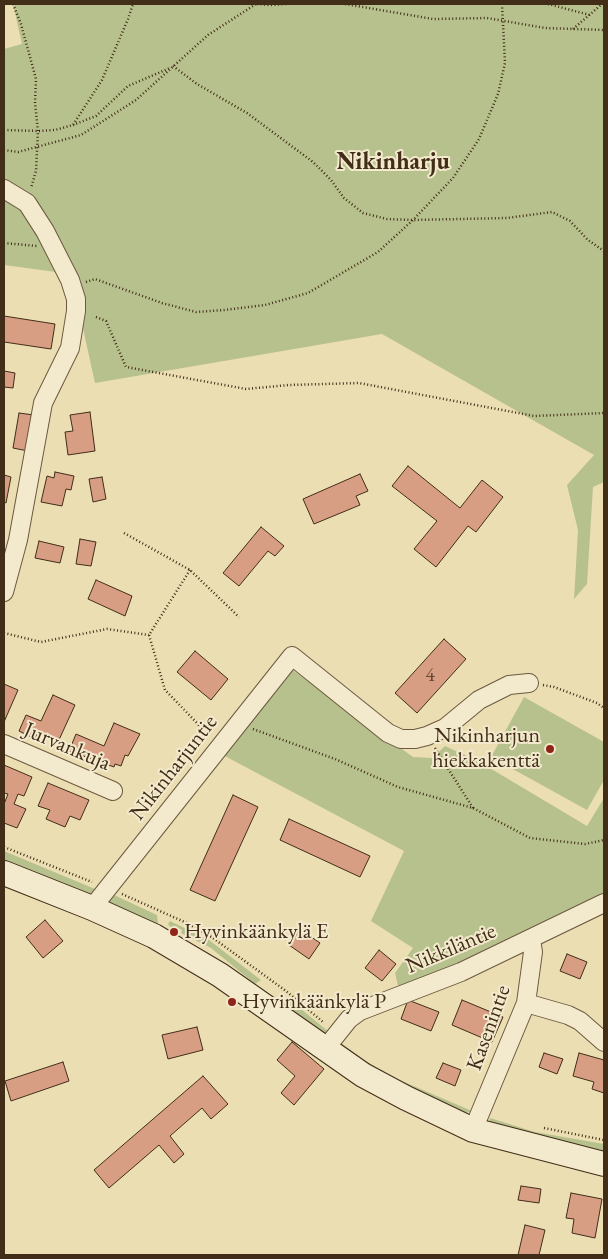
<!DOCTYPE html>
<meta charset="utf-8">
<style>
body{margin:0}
#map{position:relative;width:608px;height:1259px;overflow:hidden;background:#ecdeb3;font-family:"EB Garamond",serif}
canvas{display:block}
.frame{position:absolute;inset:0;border:5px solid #412d18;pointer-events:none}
</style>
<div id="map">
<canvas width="608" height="1259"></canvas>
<div class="frame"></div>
</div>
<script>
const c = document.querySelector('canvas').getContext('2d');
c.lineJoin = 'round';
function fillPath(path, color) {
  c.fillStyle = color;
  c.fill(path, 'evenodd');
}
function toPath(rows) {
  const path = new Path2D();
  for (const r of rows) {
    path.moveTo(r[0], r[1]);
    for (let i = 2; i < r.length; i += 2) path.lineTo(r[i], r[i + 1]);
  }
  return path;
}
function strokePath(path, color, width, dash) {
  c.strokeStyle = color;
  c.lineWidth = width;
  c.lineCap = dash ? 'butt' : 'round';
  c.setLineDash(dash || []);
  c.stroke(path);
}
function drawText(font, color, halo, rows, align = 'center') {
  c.font = font + ' "EB Garamond",serif';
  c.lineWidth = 4;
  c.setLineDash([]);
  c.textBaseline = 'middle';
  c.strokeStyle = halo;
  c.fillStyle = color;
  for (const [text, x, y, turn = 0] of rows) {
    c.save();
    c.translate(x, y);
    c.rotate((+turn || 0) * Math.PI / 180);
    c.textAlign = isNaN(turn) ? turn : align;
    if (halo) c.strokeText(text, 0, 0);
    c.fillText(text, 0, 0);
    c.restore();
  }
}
const green = toPath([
 [13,4,604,4,604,482,593,487,587,584,574,599,578,530,567,485,594,455,382,334,95,383,71,274,4,265,4,49,22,44],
 [291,669,413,757,432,758,445,746,478,761,587,826,604,798,604,899,460,968,398,986,395,973,413,948,371,921,404,851,221,754],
 [524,697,604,742,604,780,587,810,491,757],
 [4,851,95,889,95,891,86,896,4,860],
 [114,895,157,915,158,924,142,921,108,903,109,900],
 [170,921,209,940,261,980,255,984,211,948,181,933,182,930,175,926,172,929,168,924],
 [287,997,307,1014,329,1032,321,1035,281,1006],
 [341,1043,366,1061,395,1078,472,1111,463,1114,389,1079,339,1045],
 [490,1118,535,1132,604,1144,604,1155,492,1125,489,1121]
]);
const building = toPath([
 [4,316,55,324,51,349,4,342,4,316],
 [4,371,15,373,13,388,4,387,4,371],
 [90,412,95,451,68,455,65,432,73,431,70,415,90,412],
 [19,413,34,415,28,451,13,448,19,413],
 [408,466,460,508,482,480,503,497,476,532,468,526,436,567,414,549,437,521,392,486,408,466],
 [55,472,74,476,71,490,66,489,62,506,41,502,47,476,54,478,55,472],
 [360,474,368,491,356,496,360,505,314,524,303,499,360,474],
 [4,475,11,477,6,503,4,502,4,475],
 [102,477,106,499,93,502,89,479,102,477],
 [261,527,284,546,275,556,268,551,239,586,223,573,261,527],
 [80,539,96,542,91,566,76,564,80,539],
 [39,541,64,547,60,563,35,558,39,541],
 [96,580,132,596,125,616,88,599,96,580],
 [444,639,466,659,417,713,395,693,444,639],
 [195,651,228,679,211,700,177,672,195,651],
 [4,684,18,690,4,722,4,684],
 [53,695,75,705,58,742,38,732,35,739,19,731,26,715,41,721,53,695],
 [114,723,140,734,128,756,125,755,121,766,115,764,114,767,69,751,76,734,104,746,114,723],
 [4,765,32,777,24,796,18,794,14,804,26,809,17,828,4,823,4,804,8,794,4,793,4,765],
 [48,783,89,800,80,820,70,816,65,827,46,819,50,810,38,806,48,783],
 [233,795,258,807,215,901,190,890,233,795],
 [289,819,370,856,360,877,280,840,289,819],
 [45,920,63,941,43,958,26,937,45,920],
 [300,929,320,943,309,959,289,945,300,929],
 [379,950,396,964,382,981,365,968,379,950],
 [567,954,587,962,580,979,560,971,567,954],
 [408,1000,439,1012,431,1031,401,1019,408,1000],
 [462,1000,503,1017,492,1042,452,1025,462,1000],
 [197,1027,203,1050,168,1059,162,1035,197,1027],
 [292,1042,324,1069,294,1105,281,1093,295,1076,277,1060,292,1042],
 [544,1053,563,1059,557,1074,539,1067,544,1053],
 [579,1053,604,1060,604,1093,592,1089,594,1082,573,1076,579,1053],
 [63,1062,69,1081,11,1101,5,1081,63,1062],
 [443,1063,461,1070,455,1086,436,1078,443,1063],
 [203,1076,228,1104,211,1119,202,1108,170,1136,184,1154,174,1163,159,1145,109,1188,94,1170,203,1076],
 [521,1186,541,1189,539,1203,518,1200,521,1186],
 [571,1193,602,1199,595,1238,572,1233,574,1219,566,1218,571,1193],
 [525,1225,545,1230,539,1255,518,1255,525,1225]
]);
const path = toPath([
 [13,4,21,24,36,79,35,103,38,131,36,171,31,188],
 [257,4,269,5,287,4],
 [345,4,433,19,487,18,545,28,604,30],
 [548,4,590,15],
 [573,29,602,4],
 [173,66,197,84,247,113,313,162,331,180,344,198,363,213,387,219,413,220,507,218,552,212,570,221,588,240,604,251],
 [73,125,96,116,128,86,170,68],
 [4,130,38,131,55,130,73,125,102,80,128,19,133,4],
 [4,150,18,152,81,135,136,100,208,35,256,4],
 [4,243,37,246],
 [86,282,95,279,162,303,196,312,224,310,265,305,308,293,378,252,413,220,453,178,479,139,498,94,505,63,502,4],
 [96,317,106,321,126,367,246,389,289,385,359,383,534,416,604,413],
 [124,533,190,570,239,617],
 [190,570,149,635,165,690,199,725,213,730],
 [4,633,41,642,107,629,149,635],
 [543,685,554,687,597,703,604,708],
 [199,725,199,748],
 [253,729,335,759,398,787,473,808,530,838,585,844,604,840],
 [435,748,473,808],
 [4,847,92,882],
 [122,894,189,924,213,938,286,991,323,1022],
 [544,1128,604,1140]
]);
const street = toPath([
 [4,189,27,203,45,231,70,280,76,299,76,311,70,348,43,403,18,540,4,592],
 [4,744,113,791],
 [92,908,292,656,388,733,401,739,415,739,427,736,445,728,479,700,509,685,529,683],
 [526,1003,568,1015,580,1021,604,1042],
 [325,1049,349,1019,360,1011,461,972,604,903],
 [473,1130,526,1003,533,952,531,939]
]);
const secondary = toPath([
 [4,873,92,908,154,936,220,975,363,1075,406,1098,473,1130,604,1164]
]);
const markers = [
 [550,749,5,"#8f2418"],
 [174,932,5,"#8f2418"],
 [232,1002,5,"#8f2418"]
];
const numberNames = [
 ["4",430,676]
];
const poiNames = [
 ["Nikinharjun",540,736,"right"],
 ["hiekkakenttä",540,761,"right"],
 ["Hyvinkäänkylä E",184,932],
 ["Hyvinkäänkylä P",242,1002]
];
const streetNames = [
 ["Jurvankuja",67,747,23],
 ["Nikinharjuntie",174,768,-52],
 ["Nikkiläntie",451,949,-23],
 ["Kasenintie",489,1028,-70]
];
const neighbourhoodNames = [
 ["Nikinharju",393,162]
];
fillPath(green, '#b7c18d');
fillPath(building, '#d79e83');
strokePath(building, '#412d18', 1);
strokePath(street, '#6c593f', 20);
strokePath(secondary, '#412d18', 26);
strokePath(path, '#412d18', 2.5, [1, 2.5]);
strokePath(street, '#f3eace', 18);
strokePath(secondary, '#f3eace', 24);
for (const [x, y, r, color] of markers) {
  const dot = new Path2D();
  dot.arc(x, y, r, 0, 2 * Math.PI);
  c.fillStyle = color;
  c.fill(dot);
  strokePath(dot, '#f3eace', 2);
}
drawText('20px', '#664933', null, numberNames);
drawText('22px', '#412d18', '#f3eace', poiNames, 'left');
drawText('22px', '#412d18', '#f3eace', streetNames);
drawText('bold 24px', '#412d18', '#f3eace', neighbourhoodNames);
</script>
